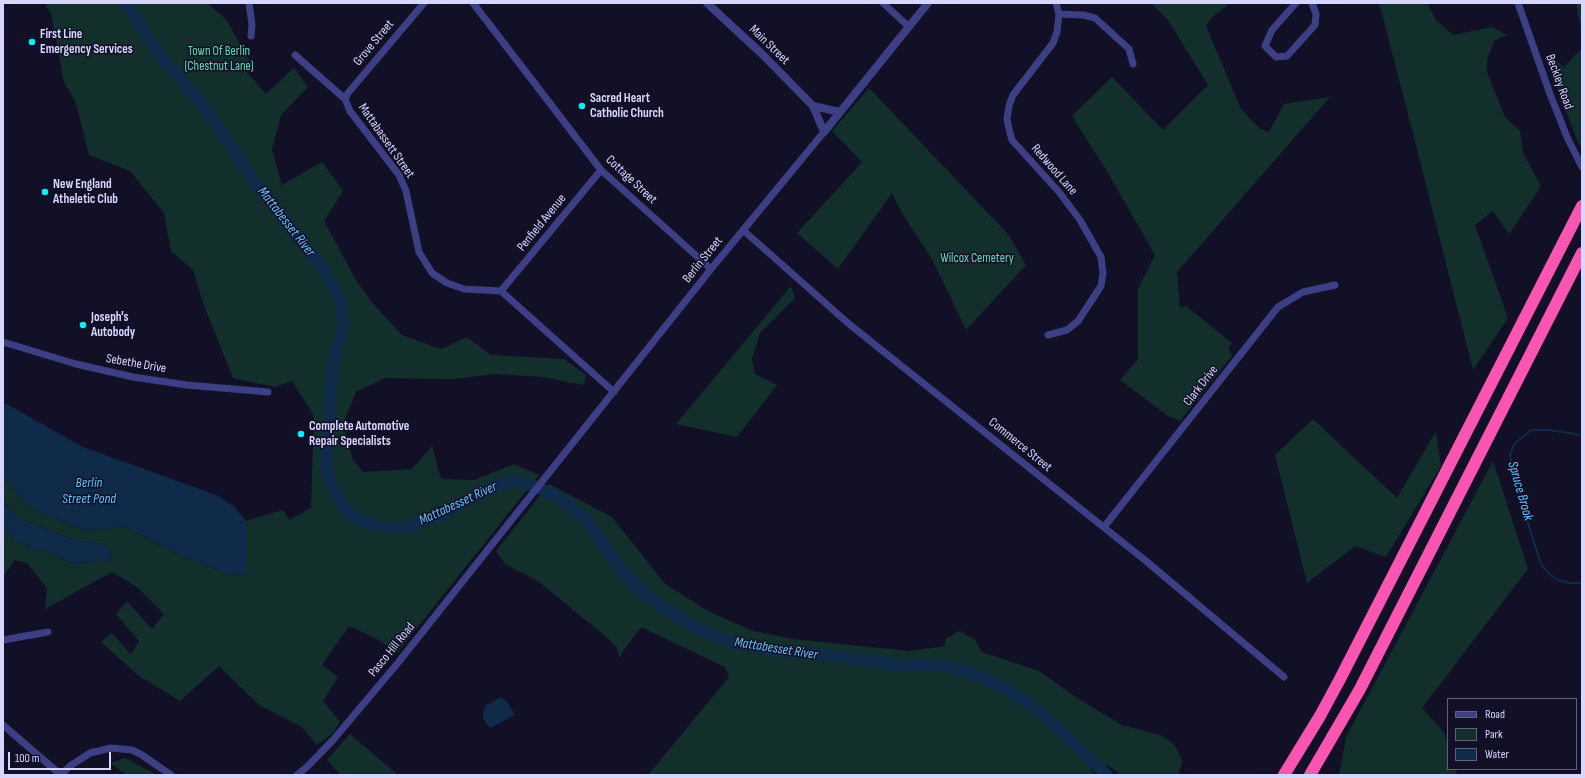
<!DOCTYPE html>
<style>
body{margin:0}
#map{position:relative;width:1585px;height:778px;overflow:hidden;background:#121026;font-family:"Sofia Sans Condensed",sans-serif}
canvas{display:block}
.frame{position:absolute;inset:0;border:4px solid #d7d6fe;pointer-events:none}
.legend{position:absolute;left:1447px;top:698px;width:130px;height:72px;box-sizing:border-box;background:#121026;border:1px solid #615f7c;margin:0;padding:5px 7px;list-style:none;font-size:12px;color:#d7d6fe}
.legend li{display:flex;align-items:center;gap:8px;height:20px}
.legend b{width:20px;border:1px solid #615f7c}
.scale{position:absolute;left:8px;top:752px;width:103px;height:18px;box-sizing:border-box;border:2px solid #d7d6fe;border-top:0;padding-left:5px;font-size:12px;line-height:14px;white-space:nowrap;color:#d7d6fe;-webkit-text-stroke:3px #121026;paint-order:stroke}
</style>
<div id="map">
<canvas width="1585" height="778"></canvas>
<div class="frame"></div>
<ul class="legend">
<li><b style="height:5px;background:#3c3f83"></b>Road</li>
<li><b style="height:11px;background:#132f2c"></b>Park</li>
<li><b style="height:11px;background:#102a4a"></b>Water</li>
</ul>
<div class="scale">100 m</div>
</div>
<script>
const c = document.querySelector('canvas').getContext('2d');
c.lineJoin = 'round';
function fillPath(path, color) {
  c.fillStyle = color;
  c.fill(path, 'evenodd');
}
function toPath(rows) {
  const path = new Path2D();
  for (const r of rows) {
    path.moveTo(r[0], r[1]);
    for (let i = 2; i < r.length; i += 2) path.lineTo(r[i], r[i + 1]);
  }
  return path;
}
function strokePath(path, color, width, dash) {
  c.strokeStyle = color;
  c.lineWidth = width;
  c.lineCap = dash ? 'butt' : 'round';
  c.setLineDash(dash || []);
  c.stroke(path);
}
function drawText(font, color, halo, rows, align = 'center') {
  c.font = font + ' "Sofia Sans Condensed",sans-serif';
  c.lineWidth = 3;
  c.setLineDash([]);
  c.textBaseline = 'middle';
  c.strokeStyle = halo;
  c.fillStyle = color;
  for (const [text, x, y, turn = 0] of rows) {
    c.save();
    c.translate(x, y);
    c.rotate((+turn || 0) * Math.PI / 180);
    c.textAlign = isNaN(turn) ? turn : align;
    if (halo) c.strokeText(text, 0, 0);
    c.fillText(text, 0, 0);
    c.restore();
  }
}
const green = toPath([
 [44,3,207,3,226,19,252,65,246,71,266,94,294,68,308,87,281,115,272,149,282,185,322,162,343,191,324,221,357,282,375,306,402,335,441,349,467,337,491,355,564,359,586,375,584,385,542,377,496,374,453,379,385,378,356,392,343,424,353,460,363,472,412,469,432,446,441,479,474,480,514,464,539,475,397,653,377,639,349,626,322,665,338,677,323,701,340,722,332,734,317,745,302,727,259,705,219,666,180,701,139,676,101,642,112,633,131,655,139,641,116,614,127,601,152,629,164,614,138,588,112,572,45,609,47,588,27,563,15,560,3,576,3,530,10,532,12,540,25,543,28,547,37,550,50,552,68,562,86,563,108,560,112,553,104,544,74,540,16,517,3,502,3,475,11,486,30,507,83,530,126,527,171,551,230,575,246,573,246,521,283,510,289,520,311,508,314,416,292,381,275,387,233,378,203,303,193,270,171,251,164,213,130,171,89,155,76,103,64,82,51,13],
 [1151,3,1231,3,1212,17,1206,26,1241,109,1260,129,1269,132,1284,104,1330,97,1177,272,1180,308,1186,306,1232,343,1229,348,1232,356,1180,421,1168,416,1120,380,1138,359,1138,289,1155,255,1108,173,1072,116,1112,77,1163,130,1208,85,1168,20],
 [1379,3,1427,3,1436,20,1453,35,1492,27,1507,35,1494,41,1487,60,1487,72,1505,117,1520,131,1523,153,1541,186,1509,234,1493,211,1475,225,1508,318,1473,370,1406,106],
 [1576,3,1582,3,1582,34],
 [1582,48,1582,147,1578,142,1546,60,1548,54,1564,67],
 [869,88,1008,234,1026,265,966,330,933,261,902,213,892,193,838,269,797,233,862,162,832,131],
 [791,286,795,298,760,333,752,359,755,374,777,385,737,437,676,424],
 [1313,419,1397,498,1436,431,1441,466,1386,557,1355,546,1307,583,1275,455],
 [1493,461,1528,569,1422,708,1444,732,1448,744,1448,769,1455,769,1457,775,1339,775,1346,737],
 [549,484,612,517,665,584,710,612,753,631,793,639,909,651,945,646,945,639,960,631,975,640,982,652,1039,671,1077,698,1122,725,1160,735,1174,744,1183,762,1178,773,1187,775,1121,775,1108,765,1090,769,1096,775,648,775,729,677,725,667,641,627,623,651,620,658,617,648,605,636,539,582,505,564,496,551],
 [350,734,392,770,398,775,341,775,327,760],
 [125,758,157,775,127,775,110,763]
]);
const water = toPath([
 [3,402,83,447,216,495,234,506,246,521,246,573,230,575,171,551,126,527,83,530,30,507,11,486,3,475],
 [3,502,16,517,74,540,104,544,112,553,108,560,86,563,68,562,50,552,37,550,28,547,25,543,12,540,10,532,3,530],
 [501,697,507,702,515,715,490,728,483,719,483,712,486,705]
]);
const stream = toPath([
 [1582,435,1549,430,1531,430,1514,444,1510,455,1512,465,1529,527,1541,564,1549,574,1558,580,1569,583,1582,583]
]);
const river = toPath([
 [125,3,164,60,206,109,256,184,323,269,339,297,342,310,343,324,332,370,326,460,328,475,332,486,340,501,351,515,364,522,376,526,396,528,410,526,440,515,499,484,516,482,535,486,562,500,585,519,623,572,641,591,668,611,702,631,727,641,763,649,844,657,897,665,946,666,970,672,1002,687,1030,704,1056,726,1107,775]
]);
const minor = toPath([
 [249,3,252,25,251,36],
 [473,3,601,170,711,269],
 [883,3,909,27],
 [1296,3,1272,30,1265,46,1276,57,1287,56,1315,25,1316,14,1312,3],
 [1518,3,1550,94,1567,137,1582,167],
 [1059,14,1083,15,1095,18,1129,49,1133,64],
 [295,55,345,99,350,111,399,175,406,191,419,252,432,273,447,283,464,289,501,291,614,392],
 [345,99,348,93,424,3],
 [743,230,849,324,1146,561,1284,677],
 [501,291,601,170],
 [1048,335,1067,330,1078,321,1101,286,1103,273,1101,257,1080,220,1059,192,1012,140,1009,129,1007,119,1009,106,1013,95,1053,43,1057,32,1059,14,1056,3],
 [3,342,76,364,133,377,187,385,268,392],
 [1104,527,1278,307,1303,292,1335,285],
 [3,640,48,632],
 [3,725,61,775],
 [61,775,70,766,90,753,111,748,132,750,142,755,171,775],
 [297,775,308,766,333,740,397,664,711,269,824,132]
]);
const tertiary = toPath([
 [707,3,762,54,813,106,824,132,928,3],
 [813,106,840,112]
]);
const motorway = toPath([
 [1284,775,1320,716,1340,679,1582,206],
 [1310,775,1360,689,1582,253]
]);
const markers = [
 [32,42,4,"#08f1f7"],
 [582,106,4,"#08f1f7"],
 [45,192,4,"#08f1f7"],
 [83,325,4,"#08f1f7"],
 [301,434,4,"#08f1f7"]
];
const poiNames = [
 ["First Line",40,35],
 ["Emergency Services",40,50],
 ["Sacred Heart",590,99],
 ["Catholic Church",590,114],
 ["New England",53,185],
 ["Atheletic Club",53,200],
 ["Joseph's",91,318],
 ["Autobody",91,333],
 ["Complete Automotive",309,427],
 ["Repair Specialists",309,442]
];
const streetNames = [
 ["Grove Street",374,43,-50],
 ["Main Street",769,45,44],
 ["Beckley Road",1559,82,70],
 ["Mattabassett Street",386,141,55],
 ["Redwood Lane",1054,170,49],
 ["Cottage Street",631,180,43],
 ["Penfield Avenue",542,223,-51],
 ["Berlin Street",703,260,-51],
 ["Sebethe Drive",136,364,10],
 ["Clark Drive",1201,386,-52],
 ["Commerce Street",1020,445,39],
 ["Pasco Hill Road",392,650,-51]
];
const parkNames = [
 ["Town Of Berlin",219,52],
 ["(Chestnut Lane)",219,67],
 ["Wilcox Cemetery",977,259]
];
const waterNames = [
 ["Mattabesset River",286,222,52],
 ["Berlin",89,483],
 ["Street Pond",89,499],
 ["Spruce Brook",1520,491,74],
 ["Mattabesset River",458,504,-25],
 ["Mattabesset River",776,649,9]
];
fillPath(green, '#132f2c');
fillPath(water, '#102a4a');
strokePath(stream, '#102a4a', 2);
strokePath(river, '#102a4a', 12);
strokePath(minor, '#3c3f83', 7);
strokePath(tertiary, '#3c3f83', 8);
strokePath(motorway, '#fa55b0', 12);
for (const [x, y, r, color] of markers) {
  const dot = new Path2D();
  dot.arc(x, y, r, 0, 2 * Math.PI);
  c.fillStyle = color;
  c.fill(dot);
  strokePath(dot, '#121026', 1.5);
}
drawText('bold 13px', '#d7d6fe', '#121026', poiNames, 'left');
drawText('13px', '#d7d6fe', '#121026', streetNames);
drawText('13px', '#63dcb5', '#121026', parkNames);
drawText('italic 14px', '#67c1fa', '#121026', waterNames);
</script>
